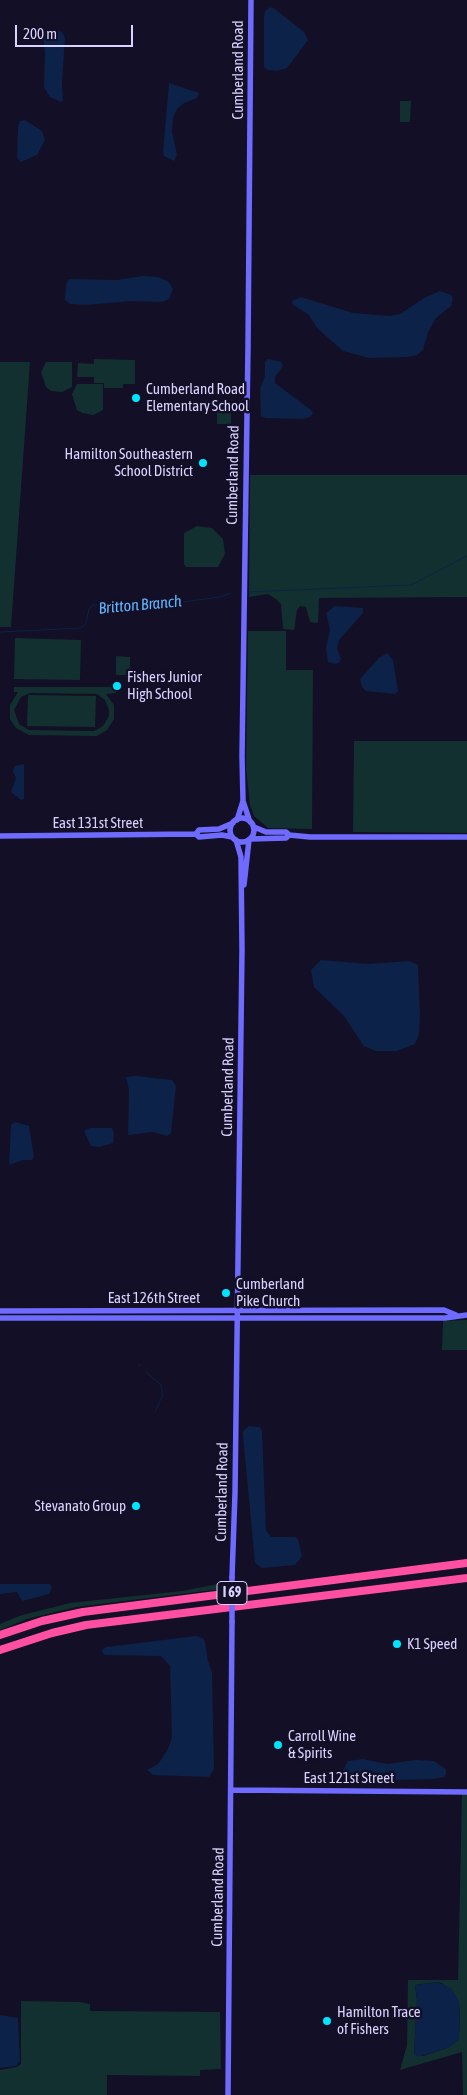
<!DOCTYPE html>
<style>
body{margin:0}
#map{position:relative;width:467px;height:2095px;overflow:hidden;background:#130f26;font-family:"Asap Condensed",sans-serif}
canvas{display:block}
.scale{position:absolute;left:15px;top:25px;width:118px;height:22px;box-sizing:border-box;border:2px solid #d9d4ff;border-top:0;padding-left:6px;font-size:15px;line-height:18px;white-space:nowrap;color:#d9d4ff;-webkit-text-stroke:4px #130f26;paint-order:stroke}
</style>
<div id="map">
<canvas width="467" height="2095"></canvas>
<div class="scale">200 m</div>
</div>
<script>
const c = document.querySelector('canvas').getContext('2d');
c.lineJoin = 'round';
function fillPath(path, color) {
  c.fillStyle = color;
  c.fill(path, 'evenodd');
}
function toPath(rows) {
  const path = new Path2D();
  for (const r of rows) {
    if (r.length === 3) {
      path.moveTo(r[0] + r[2], r[1]);
      path.arc(r[0], r[1], r[2], 0, 2 * Math.PI);
      continue;
    }
    path.moveTo(r[0], r[1]);
    for (let i = 2; i < r.length; i += 2) path.lineTo(r[i], r[i + 1]);
  }
  return path;
}
function strokePath(path, color, width, dash) {
  c.strokeStyle = color;
  c.lineWidth = width;
  c.lineCap = dash ? 'butt' : 'round';
  c.setLineDash(dash || []);
  c.stroke(path);
}
function drawText(font, color, halo, rows, align = 'center') {
  c.font = font + ' "Asap Condensed",sans-serif';
  c.lineWidth = 5;
  c.setLineDash([]);
  c.textBaseline = 'middle';
  c.strokeStyle = halo;
  c.fillStyle = color;
  for (const [text, x, y, turn = 0] of rows) {
    c.save();
    c.translate(x, y);
    c.rotate((+turn || 0) * Math.PI / 180);
    c.textAlign = isNaN(turn) ? turn : align;
    if (halo) c.strokeText(text, 0, 0);
    c.fillText(text, 0, 0);
    c.restore();
  }
}
const green = toPath([
 [400,101,411,101,410,122,400,122],
 [94,359,135,360,135,384,123,384,123,388,104,388,104,383,94,383,94,377,77,377,78,363,94,364],
 [0,362,30,362,11,627,0,627],
 [46,362,72,362,72,387,62,392,51,391,46,387,41,372],
 [77,384,103,384,103,410,93,415,82,413,77,410,72,394],
 [217,410,231,410,231,424,217,424],
 [250,475,467,475,467,597,319,598,318,623,310,622,306,607,300,606,297,610,294,630,283,629,281,604,277,600,268,594,249,597],
 [197,526,212,528,223,539,225,554,218,567,186,567,184,564,184,533],
 [248,631,286,631,286,670,313,670,312,829,268,828,254,816,250,805,246,768],
 [15,638,81,640,80,680,14,679],
 [116,656,130,657,130,675,116,675],
 [14,687,116,687,116,693,106,694,114,705,114,719,107,730,97,736,29,735,16,728,10,719,10,705,18,692,14,692],
 [30,693,97,694,105,700,109,710,109,716,103,726,94,731,29,730,19,724,14,710,21,697],
 [28,695,96,696,95,727,27,726],
 [354,741,467,741,467,833,353,832],
 [467,1320,467,1350,442,1350,443,1321],
 [229,1582,229,1588,76,1607,27,1619,0,1630,0,1624,19,1616,70,1603,182,1591],
 [467,1793,467,2095,463,2095,462,2052,400,2070,407,2045,408,1980,458,1980,462,1794],
 [437,1982,442,1983,459,2001,460,2028,450,2047,423,2056,414,2054,417,2000,415,1985],
 [21,2001,80,2002,90,2004,90,2011,220,2012,221,2069,200,2070,200,2076,107,2075,107,2095,0,2095,0,2070,16,2067,21,2064]
]);
const water = toPath([
 [270,7,275,9,304,32,308,40,287,68,277,71,268,70,264,67,264,17,265,11],
 [53,30,62,32,65,38,62,82,63,100,61,102,50,97,44,87,45,52,43,37,46,32],
 [169,83,199,93,197,98,184,103,177,109,173,118,172,132,177,155,174,161,164,156,163,152],
 [25,120,42,131,45,140,37,155,21,162,17,158,18,126,20,121],
 [143,276,158,277,168,281,173,289,169,299,162,302,132,301,86,305,70,304,65,300,66,285,69,279,117,280],
 [440,291,451,295,453,299,451,306,436,318,428,332,423,350,417,355,408,357,369,358,343,351,317,328,308,314,293,305,292,301,301,297,353,313,390,316,400,314,424,298],
 [268,359,281,362,283,366,275,377,275,383,311,410,313,413,310,417,303,419,266,418,261,416,260,389,265,376,265,362],
 [335,606,363,608,363,613,339,640,337,648,341,659,339,663,335,664,328,662,326,648,330,630,326,613],
 [387,653,393,660,398,691,395,694,366,691,362,687,360,679,379,658],
 [24,764,24,799,21,800,11,792,16,778,13,771,15,766],
 [321,960,368,964,409,961,418,965,420,1013,419,1034,415,1044,397,1051,376,1051,364,1046,344,1016,314,987,311,970],
 [136,1076,172,1080,176,1086,171,1133,167,1136,153,1132,128,1135,129,1090,126,1077],
 [15,1122,29,1126,34,1157,32,1160,23,1160,9,1165,11,1125],
 [90,1128,112,1128,114,1134,113,1143,100,1147,91,1146,84,1131],
 [249,1426,260,1427,262,1431,266,1530,271,1537,295,1537,298,1539,302,1556,295,1565,262,1568,255,1563,243,1436,243,1431],
 [0,1584,49,1584,52,1587,49,1594,22,1601,17,1592,0,1594],
 [196,1636,203,1638,205,1642,208,1661,212,1672,214,1769,209,1777,153,1775,147,1770,158,1764,167,1751,172,1738,170,1666,161,1656,106,1655,103,1654,102,1650,106,1647],
 [363,1759,387,1764,416,1760,434,1761,446,1769,446,1774,444,1777,434,1779,398,1780,369,1776,347,1777,342,1772,348,1761],
 [437,1982,451,1988,459,2001,460,2028,459,2040,450,2047,418,2057,414,2054,417,2000,415,1985],
 [0,2015,18,2018,20,2061,16,2066,0,2068]
]);
const stream = toPath([
 [249,592,411,585,467,556],
 [0,632,81,628,86,623,89,609,93,605,168,604,220,597,231,593],
 [139,1364,140,1366],
 [146,1372,161,1385,163,1394,155,1412]
]);
const secondary = toPath([
 [242,830,12],
 [237,820,243,801],
 [250,822,243,801,242,756,248,347,251,0],
 [254,827,266,832,286,832,289,835,310,837,467,837],
 [196,834,199,830,219,829,233,823],
 [0,836,196,834,199,837,222,835,232,837],
 [250,839,286,838,289,835],
 [244,885,249,840],
 [0,1311,444,1310,456,1315],
 [0,1318,445,1318,467,1315],
 [232,1577,235,1493,242,950,241,857,236,840],
 [231,1790,467,1792],
 [228,2095,232,1622]
]);
const highway = toPath([
 [0,1635,42,1621,83,1612,467,1563],
 [0,1650,52,1633,86,1625,467,1578]
]);
const secondaryBridge = toPath([
 [232,1622,232,1577]
]);
const markers = [
 [136,398,5,"#00e5ff"],
 [203,463,5,"#00e5ff"],
 [117,686,5,"#00e5ff"],
 [226,1293,5,"#00e5ff"],
 [136,1506,5,"#00e5ff"],
 [397,1644,5,"#00e5ff"],
 [278,1745,5,"#00e5ff"],
 [327,2021,5,"#00e5ff"]
];
const shields = [
 [232,1593,30]
];
const shieldNames = [
 ["I 69",232,1593]
];
const streetNames = [
 ["Cumberland Road",238,70,-90],
 ["Cumberland Road",233,475,-89],
 ["East 131st Street",98,823],
 ["Cumberland Road",228,1087,-89],
 ["East 126th Street",154,1298],
 ["Cumberland Road",222,1492,-89],
 ["East 121st Street",349,1778],
 ["Cumberland Road",218,1897,-89]
];
const poiNames = [
 ["Cumberland Road",146,389],
 ["Elementary School",146,406],
 ["Hamilton Southeastern",193,454,"right"],
 ["School District",193,471,"right"],
 ["Fishers Junior",127,677],
 ["High School",127,694],
 ["Cumberland",236,1284],
 ["Pike Church",236,1301],
 ["Stevanato Group",126,1506,"right"],
 ["K1 Speed",407,1644],
 ["Carroll Wine",288,1736],
 ["& Spirits",288,1753],
 ["Hamilton Trace",337,2012],
 ["of Fishers",337,2029]
];
const waterNames = [
 ["Britton Branch",140,605,-5]
];
fillPath(green, '#12302f');
fillPath(water, '#0c2248');
strokePath(stream, '#0c2248', 1);
strokePath(secondary, '#6f6bff', 5.5);
strokePath(highway, '#ff4fa3', 8);
strokePath(secondaryBridge, '#6f6bff', 5.5);
for (const [x, y, r, color] of markers) {
  const dot = new Path2D();
  dot.arc(x, y, r, 0, 2 * Math.PI);
  c.fillStyle = color;
  c.fill(dot);
  strokePath(dot, '#130f26', 2);
}
for (const [x, y, w] of shields) {
  const box = new Path2D();
  box.roundRect(x - w / 2, y - 11.5, w, 23, 4);
  c.fillStyle = '#130f26';
  c.fill(box);
  strokePath(box, '#d9d4ff', 1);
}
drawText('bold 14px', '#d9d4ff', null, shieldNames);
drawText('15px', '#d9d4ff', '#130f26', streetNames);
drawText('15px', '#d9d4ff', '#130f26', poiNames, 'left');
drawText('italic 16px', '#62b6ff', '#130f26', waterNames);
</script>
